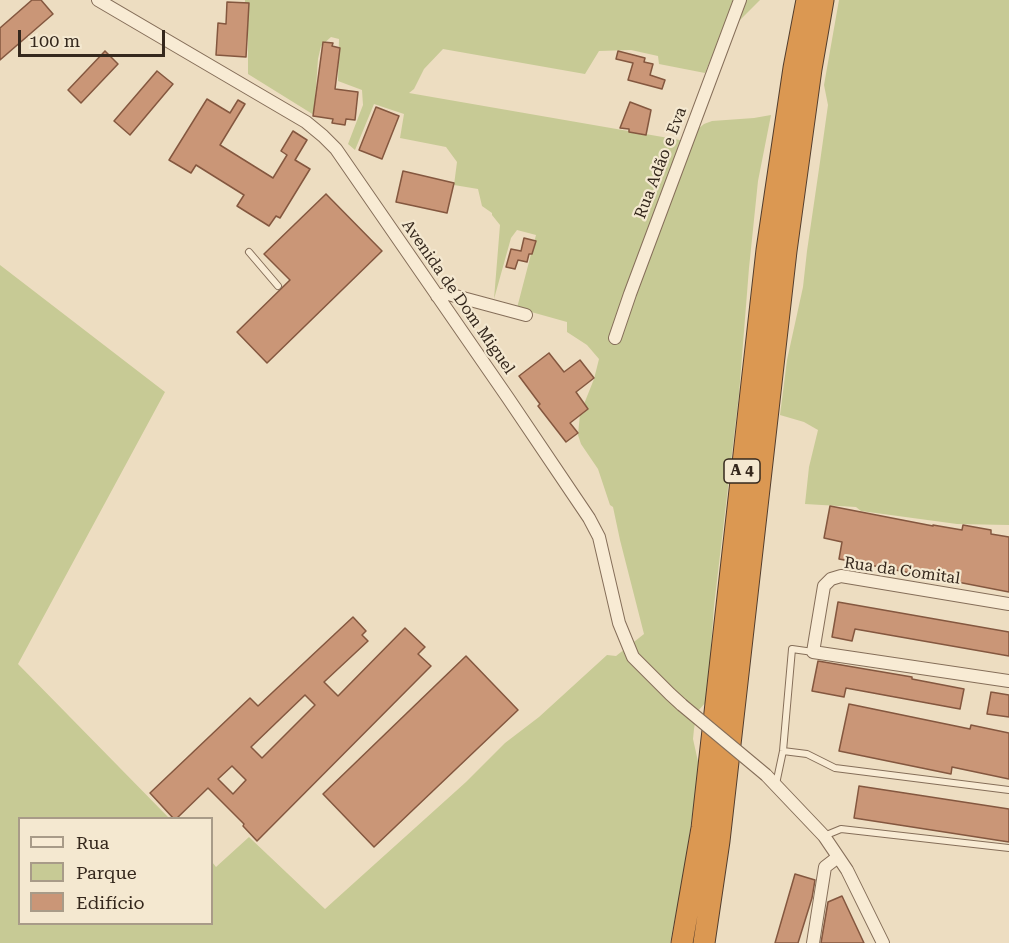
<!DOCTYPE html>
<meta charset="utf-8">
<style>
body{margin:0}
#map{position:relative;width:1009px;height:943px;overflow:hidden;background:#edddc1;font-family:"Roboto Serif",serif}
canvas{display:block}
.legend{position:absolute;left:18px;top:817px;width:195px;height:108px;box-sizing:border-box;background:#f4e8d0;border:2px solid #a89b88;margin:0;padding:8px 10px;list-style:none;font-size:18px;color:#35281d}
.legend li{display:flex;align-items:center;gap:12px;height:30px}
.legend b{width:30px;border:2px solid #a89b88}
.scale{position:absolute;left:18px;top:30px;width:147px;height:27px;box-sizing:border-box;border:3px solid #35281d;border-top:0;padding-left:8px;font-size:18px;line-height:21px;white-space:nowrap;color:#35281d;-webkit-text-stroke:4px #f4e8d0;paint-order:stroke}
</style>
<div id="map">
<canvas width="1009" height="943"></canvas>
<ul class="legend">
<li><b style="height:8px;background:#f8ebd4"></b>Rua</li>
<li><b style="height:16px;background:#c7ca95"></b>Parque</li>
<li><b style="height:16px;background:#ca9677"></b>Edifício</li>
</ul>
<div class="scale">100 m</div>
</div>
<script>
const c = document.querySelector('canvas').getContext('2d');
c.lineJoin = 'round';
function fillPath(path, color) {
  c.fillStyle = color;
  c.fill(path, 'evenodd');
}
function toPath(rows) {
  const path = new Path2D();
  for (const r of rows) {
    path.moveTo(r[0], r[1]);
    for (let i = 2; i < r.length; i += 2) path.lineTo(r[i], r[i + 1]);
  }
  return path;
}
function strokePath(path, color, width, dash) {
  c.strokeStyle = color;
  c.lineWidth = width;
  c.lineCap = dash ? 'butt' : 'round';
  c.setLineDash(dash || []);
  c.stroke(path);
}
function drawText(font, color, halo, rows, align = 'center') {
  c.font = font + ' "Roboto Serif",serif';
  c.lineWidth = 4.5;
  c.setLineDash([]);
  c.textBaseline = 'middle';
  c.strokeStyle = halo;
  c.fillStyle = color;
  for (const [text, x, y, turn = 0] of rows) {
    c.save();
    c.translate(x, y);
    c.rotate((+turn || 0) * Math.PI / 180);
    c.textAlign = isNaN(turn) ? turn : align;
    if (halo) c.strokeText(text, 0, 0);
    c.fillText(text, 0, 0);
    c.restore();
  }
}
const green = toPath([
 [245,0,760,0,737,23,721,34,705,73,659,64,658,56,631,50,599,51,585,74,443,49,424,69,414,89,409,93,680,140,680,144,704,124,712,121,754,118,771,115,758,181,749,268,739,394,714,606,707,701,697,712,694,729,693,739,699,766,684,873,670,943,0,943,0,265,165,392,18,664,169,818,20,818,20,924,212,924,212,862,216,867,249,837,325,909,466,782,505,743,539,717,607,655,616,656,644,634,620,540,613,507,610,505,598,469,581,444,578,435,580,414,594,379,599,359,587,345,567,332,567,322,517,308,536,235,517,230,511,238,494,299,500,225,492,215,492,213,482,206,478,189,454,185,457,162,446,147,400,138,404,114,374,104,355,150,348,144,363,105,362,90,338,81,339,39,331,37,321,46,318,59,314,115,248,74,248,28,245,21],
 [839,0,1009,0,1009,525,957,524,861,511,856,507,805,504,809,467,818,430,804,422,780,415,787,360,803,287,807,251,820,162,828,105,824,85]
]);
const building = toPath([
 [32,0,41,0,53,14,0,60,0,28,32,0],
 [227,2,249,3,246,57,216,55,218,23,226,24,227,2],
 [323,42,333,43,332,46,340,48,335,89,358,92,355,120,346,119,345,125,332,123,333,119,313,116,323,42],
 [105,51,118,64,81,103,68,90,105,51],
 [618,51,645,58,644,62,653,64,650,75,665,80,662,89,628,80,633,63,616,59,618,51],
 [157,71,173,84,130,135,114,121,157,71],
 [207,99,230,113,238,100,245,104,220,145,273,178,287,155,281,151,293,131,307,140,295,160,310,169,280,218,276,216,269,226,237,206,244,195,196,165,191,173,169,160,207,99],
 [630,102,651,110,646,135,629,132,629,129,620,128,630,102],
 [376,107,399,116,382,159,359,150,376,107],
 [403,171,454,183,447,213,396,202,403,171],
 [326,194,382,251,267,363,237,332,290,280,264,254,326,194],
 [524,238,536,241,532,254,529,254,527,262,518,260,515,269,506,267,511,249,521,251,524,238],
 [549,353,564,372,580,360,594,378,576,392,588,409,570,423,578,433,566,442,538,406,540,404,519,376,549,353],
 [830,506,933,526,933,525,962,530,963,525,991,530,991,534,1009,537,1009,592,839,559,842,542,824,538,830,506],
 [838,602,1009,632,1009,656,855,629,852,641,832,637,838,602],
 [353,617,366,631,362,635,368,641,324,682,338,696,405,628,425,647,418,654,431,666,257,841,243,826,244,824,208,788,176,819,174,819,150,793,250,698,258,706,353,617],
 [305,695,315,705,262,758,251,747,305,695],
 [232,766,246,780,233,794,218,779,232,766],
 [466,656,518,710,374,847,323,794,466,656],
 [818,661,912,677,912,679,964,689,960,709,846,688,844,697,812,691,818,661],
 [991,692,1009,695,1009,717,987,714,991,692],
 [849,704,970,729,971,725,1009,733,1009,779,952,767,951,774,839,751,849,704],
 [859,786,1009,809,1009,842,854,818,859,786],
 [795,874,815,880,812,898,798,943,775,943,795,874],
 [842,896,864,943,821,943,828,902,842,896]
]);
const lane = toPath([
 [249,252,278,286],
 [783,751,807,754,835,768,1009,790],
 [776,784,783,751,792,649,813,652],
 [824,836,841,829,1009,848]
]);
const street = toPath([
 [98,0,306,122,323,136,336,149,508,398,589,518,599,537,619,623,633,657,670,694,682,705],
 [437,296,448,294,526,315],
 [615,338,630,294,740,0],
 [1009,604,841,576,831,579,824,586,813,652,1009,681],
 [766,775,824,836,847,870,883,943],
 [813,943,825,867,838,857]
]);
const highway = toPath([
 [682,943,702,828,767,250,794,68,807,0],
 [704,943,719,841,786,251,811,69,823,0]
]);
const streetBridge = toPath([
 [682,705,766,775]
]);
const shields = [
 [742,471,36]
];
const shieldNames = [
 ["A 4",742,471]
];
const streetNames = [
 ["Rua Adão e Eva",661,163,-69],
 ["Avenida de Dom Miguel",458,297,55],
 ["Rua da Comital",902,571,8]
];
fillPath(green, '#c7ca95');
fillPath(building, '#ca9677');
strokePath(building, '#84573f', 1.5);
strokePath(lane, '#856e59', 8);
strokePath(street, '#856e59', 14);
strokePath(highway, '#533d2d', 23);
strokePath(lane, '#f8ebd4', 6);
strokePath(street, '#f8ebd4', 12);
strokePath(highway, '#db9852', 21);
strokePath(streetBridge, '#856e59', 14, []);
strokePath(streetBridge, '#f8ebd4', 12);
for (const [x, y, w] of shields) {
  const box = new Path2D();
  box.roundRect(x - w / 2, y - 12, w, 24, 4.5);
  c.fillStyle = '#f4e8d0';
  c.fill(box);
  strokePath(box, '#35281d', 1.5);
}
drawText('bold 15px', '#35281d', null, shieldNames);
drawText('16px', '#35281d', '#f4e8d0', streetNames);
</script>
